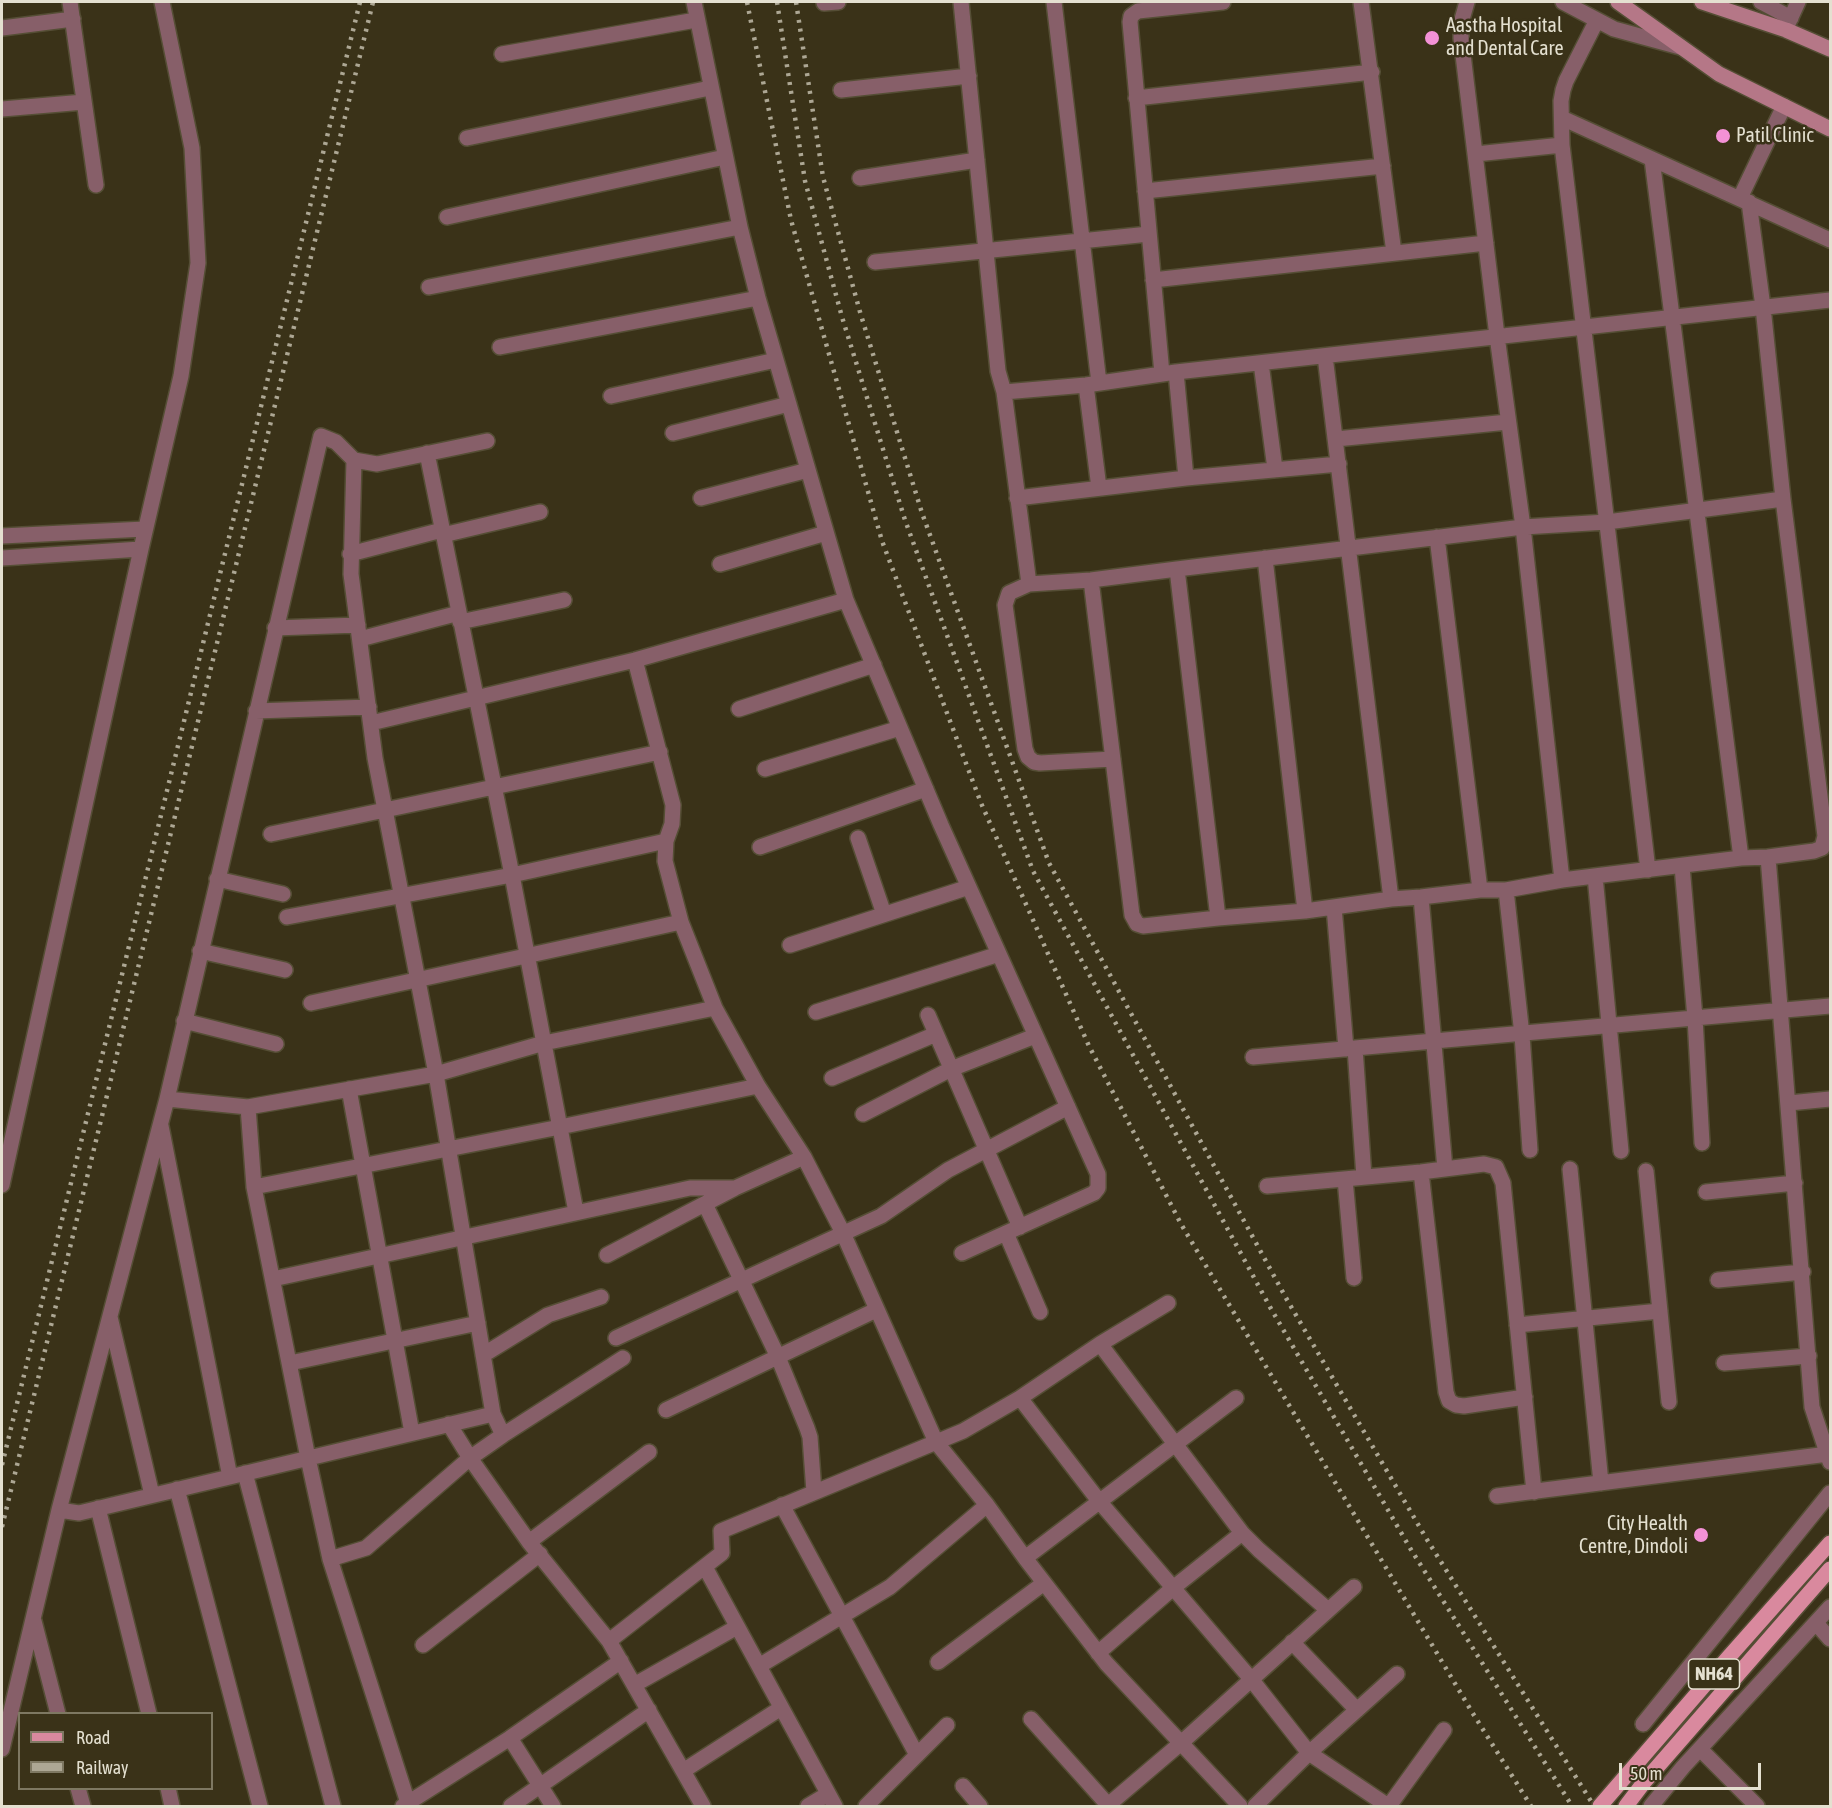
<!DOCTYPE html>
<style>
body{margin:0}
#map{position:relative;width:1832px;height:1808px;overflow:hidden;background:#3a3218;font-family:"Asap Condensed",sans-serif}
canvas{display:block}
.frame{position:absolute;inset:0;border:3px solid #e4e0d0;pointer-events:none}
.legend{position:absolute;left:18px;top:1712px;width:195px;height:78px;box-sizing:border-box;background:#3a3218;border:2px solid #7e7862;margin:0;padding:8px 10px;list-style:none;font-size:18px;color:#e4e0d0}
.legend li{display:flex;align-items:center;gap:12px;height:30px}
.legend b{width:30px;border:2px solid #7e7862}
.scale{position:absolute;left:1619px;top:1763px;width:142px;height:27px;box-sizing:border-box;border:3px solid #e4e0d0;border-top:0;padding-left:8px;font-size:18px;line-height:21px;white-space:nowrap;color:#e4e0d0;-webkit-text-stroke:4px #3a3218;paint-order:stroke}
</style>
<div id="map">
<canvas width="1832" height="1808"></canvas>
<div class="frame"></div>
<ul class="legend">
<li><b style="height:8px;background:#d9899e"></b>Road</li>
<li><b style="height:8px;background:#ada794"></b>Railway</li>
</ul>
<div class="scale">50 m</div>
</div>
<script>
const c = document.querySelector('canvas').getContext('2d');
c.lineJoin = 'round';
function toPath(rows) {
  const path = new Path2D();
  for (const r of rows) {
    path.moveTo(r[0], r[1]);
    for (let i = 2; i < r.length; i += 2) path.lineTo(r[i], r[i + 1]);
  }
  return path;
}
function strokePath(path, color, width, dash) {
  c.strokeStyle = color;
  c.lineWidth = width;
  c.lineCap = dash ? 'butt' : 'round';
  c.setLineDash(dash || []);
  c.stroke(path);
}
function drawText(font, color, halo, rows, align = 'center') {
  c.font = font + ' "Asap Condensed",sans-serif';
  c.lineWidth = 5;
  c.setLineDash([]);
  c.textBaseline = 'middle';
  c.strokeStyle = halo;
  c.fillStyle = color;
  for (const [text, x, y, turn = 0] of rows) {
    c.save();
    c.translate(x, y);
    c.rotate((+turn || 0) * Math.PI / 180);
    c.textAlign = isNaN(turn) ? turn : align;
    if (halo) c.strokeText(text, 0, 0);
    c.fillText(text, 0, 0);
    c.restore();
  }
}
const street = toPath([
 [70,2,96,185],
 [694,2,740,227,758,298,846,600,941,825,1098,1174,1098,1188,1094,1193,962,1253],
 [961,2,998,371,1004,392,1029,584,1091,580,1177,569,1218,918,1305,911,1391,899,1421,897,1480,890,1506,890,1562,880,1741,858,1768,857,1812,1407,1830,1462],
 [1054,2,1099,383],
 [1361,2,1394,253],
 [1467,2,1461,23,1461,38,1497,336,1523,527,1562,880],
 [1563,2,1614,29,1680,47],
 [1761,2,1791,18],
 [824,3,838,2],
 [1597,20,1566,81,1563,90,1561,101,1562,145,1648,870],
 [1787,26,1798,2],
 [2,28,73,19],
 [502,54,696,20],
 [841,90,969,76],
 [1136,98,1372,72],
 [2,109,84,102],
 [1562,118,1830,240],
 [467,138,710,88],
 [1476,154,1562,145],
 [1652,159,1741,858],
 [860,178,977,160],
 [1145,191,1383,166],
 [1740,198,1784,106],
 [1749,202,1763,307,1783,499,1825,836,1822,848,1814,851,1768,857],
 [447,217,725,157],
 [875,262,1149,234],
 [1153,280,1486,243],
 [429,287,740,227],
 [500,347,758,298],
 [1325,356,1391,899],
 [1261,363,1275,469],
 [1176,372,1186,478],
 [1162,374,1130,22,1131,16,1138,11,1223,2],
 [1086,385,1099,488],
 [1004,392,1086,385,1176,372,1830,300],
 [611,396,776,360],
 [673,433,789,404],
 [1336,439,1508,422],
 [427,453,512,875,576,1212],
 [701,498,808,470],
 [1017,498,1186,478,1339,464],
 [443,535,540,512],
 [2,536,145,529],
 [1437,537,1480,890],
 [350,554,442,530],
 [2,558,141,549],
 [1265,558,1305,911],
 [720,564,826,533],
 [1177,569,1523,527,1607,522,1783,499],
 [1091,580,1132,915,1137,924,1143,926,1218,918],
 [1029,584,1009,593,1005,605,1025,749,1028,757,1034,762,1040,763,1113,759],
 [460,622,564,600],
 [275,628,358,625],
 [360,639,459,613],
 [635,660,673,805,672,824,666,841,665,861,681,922,715,1008,758,1086,804,1157,843,1233,936,1442,987,1505,1025,1558,1106,1663,1240,1806],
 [739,709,874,665],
 [256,711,369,707],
 [371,723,635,660,846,600],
 [765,769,900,728],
 [271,834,660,752],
 [858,838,884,914],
 [760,847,926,789],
 [1682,866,1695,1018,1702,1143],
 [1595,876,1621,1151],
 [217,879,283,894],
 [1506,890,1522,1035,1530,1150],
 [1421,897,1445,1169],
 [1334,907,1346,1049],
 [287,917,512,875,666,841],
 [790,945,969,887],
 [200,951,285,970],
 [311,1003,681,922],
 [816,1012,999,954],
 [928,1015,1020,1227],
 [184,1021,276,1044],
 [1355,1048,1364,1177],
 [1253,1057,1830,1006],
 [832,1078,936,1034],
 [349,1089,412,1433],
 [167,1099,248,1107,436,1074,544,1043,715,1008],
 [1789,1103,1830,1099],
 [248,1107,254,1187,308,1458,330,1559,409,1806],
 [863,1114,951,1069,1035,1036],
 [161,1126,230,1477],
 [1570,1169,1601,1483],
 [1646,1171,1669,1402],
 [1421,1172,1446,1392,1449,1401,1456,1405,1464,1406,1525,1397],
 [1345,1179,1354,1278],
 [2,1185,141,549,181,376,198,263,192,148,162,2],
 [1267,1186,1421,1172,1484,1164,1496,1167,1503,1183,1534,1492],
 [254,1187,560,1127,758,1086],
 [1706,1192,1795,1183],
 [705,1204,778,1357,807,1428,810,1437,814,1492],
 [1006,1233,1040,1312],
 [607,1255,735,1188,804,1157],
 [273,1279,690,1188,735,1188],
 [1718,1280,1803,1272],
 [110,1317,152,1495],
 [1517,1325,1660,1311],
 [616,1338,881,1216,948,1170,1068,1107],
 [1100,1344,1242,1533,1259,1550,1328,1610],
 [483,1355,548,1315,601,1297],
 [290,1363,478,1323],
 [1724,1363,1809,1356],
 [1020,1398,1099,1501,1251,1679,1309,1753,1388,1806],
 [666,1410,876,1310],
 [449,1424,470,1458,529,1542,609,1641,703,1806],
 [503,1435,623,1358],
 [245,1473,333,1806],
 [177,1489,260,1806],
 [1497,1496,1828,1454],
 [782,1505,917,1755],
 [98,1508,149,1714],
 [59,1510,79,1513,493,1414],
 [529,1542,649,1452],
 [1025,1558,1236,1398],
 [330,1559,366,1548,470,1458,503,1435,493,1414,436,1074,375,758,351,574,354,460],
 [705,1567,835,1806],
 [34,1621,58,1714],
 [1816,1623,1830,1639],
 [609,1641,722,1553,721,1531,963,1431,1020,1398,1100,1344,1168,1303],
 [1292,1642,1357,1710],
 [423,1645,540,1554],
 [1098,1653,1173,1588,1242,1533],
 [938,1662,1044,1583],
 [759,1666,890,1587,987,1505],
 [634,1685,737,1627],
 [1031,1719,1109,1806],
 [1643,1724,1830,1493],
 [510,1738,553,1806],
 [2,1749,59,1510,167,1099,321,436,336,442,354,460,377,464,487,441],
 [1700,1749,1757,1806],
 [683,1771,781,1708],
 [963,1786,980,1806],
 [78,1788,83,1806],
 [168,1788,172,1806],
 [403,1806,510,1738,621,1661],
 [511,1806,649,1710],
 [808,1806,828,1794],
 [866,1806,947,1725],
 [1107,1806,1181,1743,1354,1587],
 [1255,1806,1309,1753,1397,1674],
 [1389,1806,1444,1730],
 [1651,1806,1683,1767,1830,1607]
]);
const secondary = toPath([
 [1618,2,1719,74,1830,129],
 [1702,2,1786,30,1830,49]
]);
const primary = toPath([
 [1600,1806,1727,1659,1830,1543],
 [1626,1806,1645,1781,1830,1569]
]);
const rail = toPath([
 [747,2,791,220,882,541,981,803,1089,1046,1181,1224,1472,1712,1531,1806],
 [777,2,805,181,842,317,905,520,1033,871,1270,1307,1410,1548,1572,1806],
 [796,2,823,177,860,312,922,513,1049,863,1286,1298,1426,1538,1594,1806],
 [2,1465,360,2],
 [2,1527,373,2]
]);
const markers = [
 [1432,38,8,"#f391d6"],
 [1723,136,8,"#f391d6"],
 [1701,1535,8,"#f391d6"]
];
const shields = [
 [1714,1674,51]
];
const shieldNames = [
 ["NH64",1714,1674]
];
const poiNames = [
 ["Aastha Hospital",1446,26],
 ["and Dental Care",1446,49],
 ["Patil Clinic",1736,136],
 ["City Health",1688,1524,"right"],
 ["Centre, Dindoli",1688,1547,"right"]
];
strokePath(street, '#554e35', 18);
strokePath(secondary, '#554e35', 18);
strokePath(primary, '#554e35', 18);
strokePath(street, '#875f69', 15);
strokePath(secondary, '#b57787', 15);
strokePath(primary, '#d9899e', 15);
strokePath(rail, '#ada794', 4.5, [3, 6]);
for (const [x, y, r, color] of markers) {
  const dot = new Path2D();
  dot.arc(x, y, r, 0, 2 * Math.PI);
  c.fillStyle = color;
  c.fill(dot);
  strokePath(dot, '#3a3218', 2);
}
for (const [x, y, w] of shields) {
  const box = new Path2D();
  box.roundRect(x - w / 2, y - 15, w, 30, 4.5);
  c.fillStyle = '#3a3218';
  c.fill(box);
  strokePath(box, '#e4e0d0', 1.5);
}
drawText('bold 18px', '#e4e0d0', null, shieldNames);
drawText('20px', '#e4e0d0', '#3a3218', poiNames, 'left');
</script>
